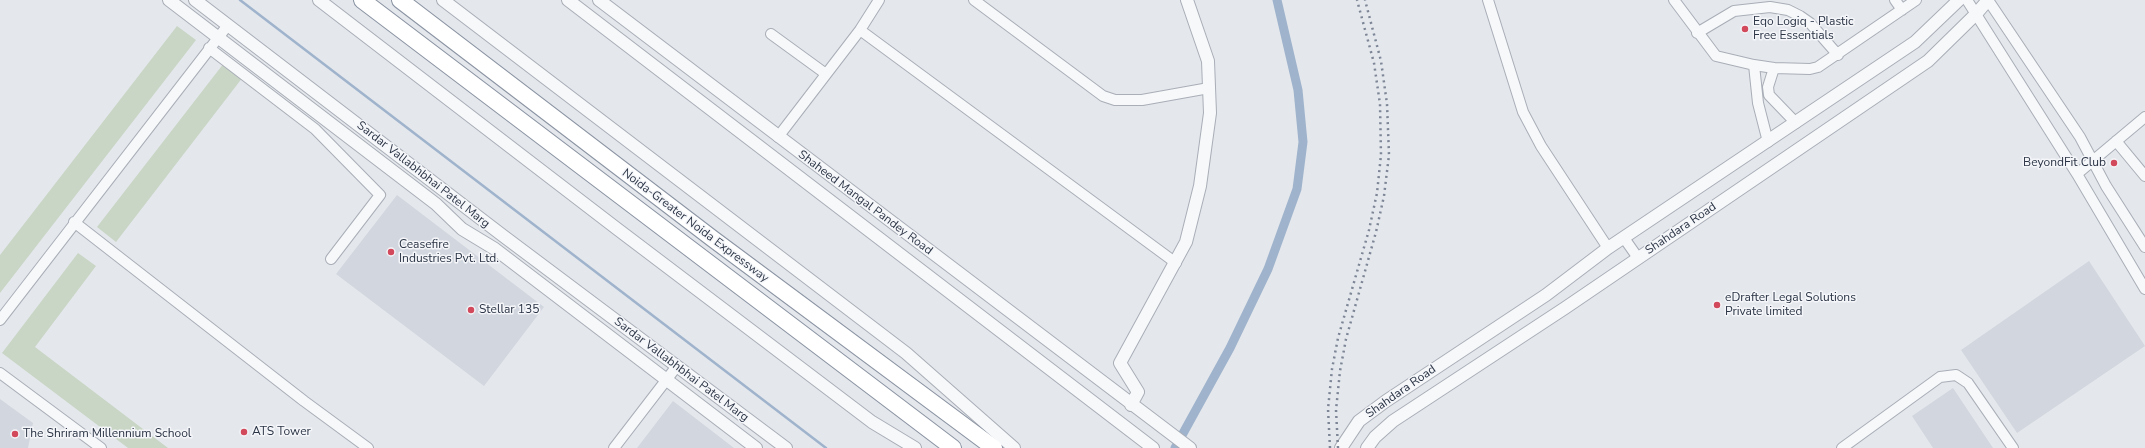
<!DOCTYPE html>
<style>
body{margin:0}
canvas{display:block;background:#e4e7ec}
</style>
<canvas width="2145" height="448"></canvas>
<script>
const c = document.querySelector('canvas').getContext('2d');
c.lineJoin = 'round';
function fillPath(path, color) {
  c.fillStyle = color;
  c.fill(path, 'evenodd');
}
function toPath(rows) {
  const path = new Path2D();
  for (const r of rows) {
    path.moveTo(r[0], r[1]);
    for (let i = 2; i < r.length; i += 2) path.lineTo(r[i], r[i + 1]);
  }
  return path;
}
function strokePath(path, color, width, dash) {
  c.strokeStyle = color;
  c.lineWidth = width;
  c.lineCap = dash ? 'butt' : 'round';
  c.setLineDash(dash || []);
  c.stroke(path);
}
function drawText(font, color, halo, rows, align = 'center') {
  c.font = font + ' "Nunito Sans",sans-serif';
  c.lineWidth = 3;
  c.setLineDash([]);
  c.textBaseline = 'middle';
  c.strokeStyle = halo;
  c.fillStyle = color;
  for (const [text, x, y, turn = 0] of rows) {
    c.save();
    c.translate(x, y);
    c.rotate((+turn || 0) * Math.PI / 180);
    c.textAlign = isNaN(turn) ? turn : align;
    if (halo) c.strokeText(text, 0, 0);
    c.fillText(text, 0, 0);
    c.restore();
  }
}
const built = toPath([
 [397,195,544,307,484,386,336,274],
 [2089,261,2145,346,2017,433,1961,350],
 [1953,388,1993,448,1933,448,1912,416],
 [0,399,33,423,28,448,0,448],
 [673,401,734,448,637,448]
]);
const green = toPath([
 [177,26,196,40,0,293,0,255],
 [224,63,243,77,116,242,97,227],
 [78,253,96,266,35,347,168,448,128,448,2,353]
]);
const stream = toPath([
 [240,0,826,448]
]);
const canal = toPath([
 [1175,448,1230,348,1268,269,1297,189,1303,142,1298,90,1277,0]
]);
const minor = toPath([
 [974,0,1103,96,1115,100,1142,100,1209,88],
 [1488,0,1523,112,1541,146,1608,248],
 [1674,0,1716,56,1754,65,1758,103,1768,142],
 [1895,0,1902,10],
 [1967,0,2077,174,2145,289],
 [1988,0,2080,137,2106,186,2145,247],
 [860,30,1176,263],
 [1697,33,1734,11,1770,7,1788,10,1800,16,1810,23,1838,55],
 [771,34,826,74],
 [209,48,315,129,380,195,331,259],
 [1754,65,1774,68],
 [1796,123,1769,95,1768,87,1774,68,1810,69,1818,67,1916,0],
 [778,137,860,30,879,0],
 [2116,141,2145,176],
 [2077,174,2145,117],
 [74,222,304,401,368,448],
 [1624,238,1638,258],
 [0,320,228,25],
 [0,373,101,448],
 [614,448,677,366],
 [1842,448,1940,377,1956,375,1968,383,2013,448]
]);
const tertiary = toPath([
 [169,0,436,204,462,229,495,249,756,448],
 [195,0,502,235,786,448],
 [319,0,616,228,872,422,915,448],
 [443,0,906,353,1014,448],
 [568,0,1153,448],
 [599,0,1190,448],
 [1131,405,1138,392,1120,363,1186,242,1200,186,1210,113,1208,61,1187,0],
 [1341,448,1359,421,1386,401,1546,295,1608,248,1915,42,1959,0],
 [1367,448,1375,437,1393,421,1565,308,1928,61,1976,14,1988,0]
]);
const trunk = toPath([
 [362,0,953,448],
 [400,0,713,239,994,448]
]);
const rail = toPath([
 [1330,448,1328,409,1332,369,1338,338,1369,230,1377,193,1381,155,1380,104,1374,63,1357,0],
 [1338,448,1336,410,1340,371,1346,339,1376,232,1384,196,1389,155,1387,104,1381,61,1365,0]
]);
const markers = [
 [1745,29,4,"#d1495b"],
 [2114,163,4,"#d1495b"],
 [391,252,4,"#d1495b"],
 [1717,305,4,"#d1495b"],
 [471,310,4,"#d1495b"],
 [244,432,4,"#d1495b"],
 [15,434,4,"#d1495b"]
];
const poiNames = [
 ["Eqo Logiq - Plastic",1753,22],
 ["Free Essentials",1753,36],
 ["BeyondFit Club",2106,163,"right"],
 ["Ceasefire",399,245],
 ["Industries Pvt. Ltd.",399,259],
 ["eDrafter Legal Solutions",1725,298],
 ["Private limited",1725,312],
 ["Stellar 135",479,310],
 ["ATS Tower",252,432],
 ["The Shriram Millennium School",23,434]
];
const streetNames = [
 ["Sardar Vallabhbhai Patel Marg",423,175,38],
 ["Shaheed Mangal Pandey Road",865,203,37],
 ["Noida-Greater Noida Expressway",695,226,37],
 ["Shahdara Road",1681,229,-34],
 ["Sardar Vallabhbhai Patel Marg",681,370,37],
 ["Shahdara Road",1401,392,-35]
];
fillPath(built, '#d2d6de');
fillPath(green, '#c9d6c5');
strokePath(stream, '#9fb4cc', 2.5);
strokePath(canal, '#9fb4cc', 9);
strokePath(minor, '#a9aeb7', 12);
strokePath(tertiary, '#a9aeb7', 14);
strokePath(trunk, '#8b94a3', 18);
strokePath(minor, '#f7f8fa', 10);
strokePath(tertiary, '#f7f8fa', 12);
strokePath(trunk, '#fff', 16);
strokePath(rail, '#7d8696', 2.5, [2, 4]);
for (const [x, y, r, color] of markers) {
  const dot = new Path2D();
  dot.arc(x, y, r, 0, 2 * Math.PI);
  c.fillStyle = color;
  c.fill(dot);
  strokePath(dot, '#f4f6f9', 1.5);
}
drawText('12px', '#2b3445', '#f4f6f9', poiNames, 'left');
drawText('12px', '#2b3445', '#f4f6f9', streetNames);
</script>
